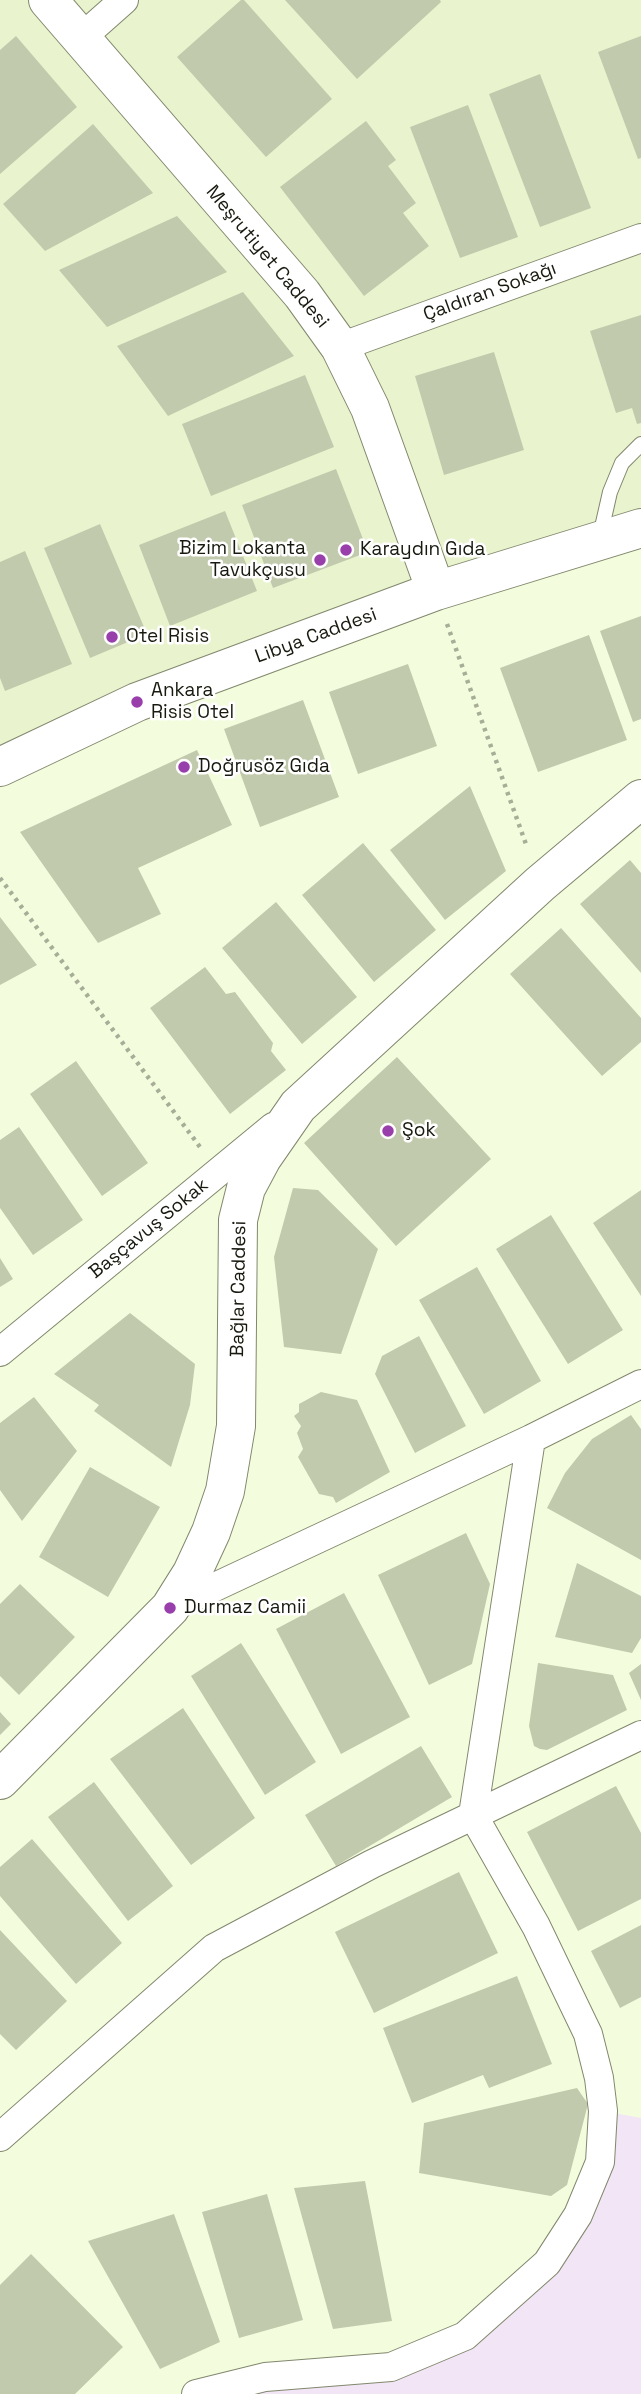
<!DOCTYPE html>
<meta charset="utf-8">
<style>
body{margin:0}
canvas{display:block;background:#f4fcde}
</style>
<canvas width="641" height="2394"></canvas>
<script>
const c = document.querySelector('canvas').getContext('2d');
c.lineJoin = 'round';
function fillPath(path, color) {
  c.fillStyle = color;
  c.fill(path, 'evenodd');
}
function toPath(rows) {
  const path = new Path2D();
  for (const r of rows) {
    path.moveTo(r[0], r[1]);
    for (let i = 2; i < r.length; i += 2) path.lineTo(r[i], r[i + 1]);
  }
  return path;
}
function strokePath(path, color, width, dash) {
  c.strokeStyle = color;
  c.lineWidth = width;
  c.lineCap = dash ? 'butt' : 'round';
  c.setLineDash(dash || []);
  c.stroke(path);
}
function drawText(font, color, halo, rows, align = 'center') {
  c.font = font + ' "Space Grotesk",sans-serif';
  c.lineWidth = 5;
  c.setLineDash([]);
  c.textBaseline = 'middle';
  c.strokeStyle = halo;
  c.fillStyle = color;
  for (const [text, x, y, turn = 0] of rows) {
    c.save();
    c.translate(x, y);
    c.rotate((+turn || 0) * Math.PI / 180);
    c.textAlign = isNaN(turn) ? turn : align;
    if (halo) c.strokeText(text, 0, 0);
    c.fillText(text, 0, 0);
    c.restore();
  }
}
const built = toPath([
 [0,0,641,0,641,528,0,767]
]);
const green = toPath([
 [603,2111,641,2118,641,2394,196,2394,309,2374,465,2336,578,2215]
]);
const building = toPath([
 [241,0,244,0,332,99,266,157,177,57],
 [285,0,440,0,441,2,357,79],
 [16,36,77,107,0,174,0,50],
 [641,36,641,158,638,159,598,52],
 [540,74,591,208,540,227,489,94],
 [468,105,518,237,460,258,410,127],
 [366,121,396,160,388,166,416,203,403,213,429,246,364,296,280,187],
 [93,124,153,193,45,251,3,204],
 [177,216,227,272,107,327,59,270],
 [243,292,294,356,168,416,117,346],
 [641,315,641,423,637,424,632,408,616,413,590,331],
 [494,352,524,450,444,475,415,376],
 [305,375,334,447,211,496,182,424],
 [336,469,368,552,273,588,242,505],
 [225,511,257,591,170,626,139,545],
 [100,524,147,634,90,658,44,548],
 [25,551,72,664,5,691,0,678,0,562],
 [641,616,641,719,633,722,600,631],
 [589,635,627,740,538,772,500,668],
 [408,664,437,746,358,774,329,692],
 [303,700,339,797,260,827,224,729],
 [197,750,232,825,138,868,161,914,98,943,20,832],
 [470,786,506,871,445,920,390,850],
 [363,843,436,930,374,982,302,895],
 [630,860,641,873,641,973,580,904],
 [276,902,357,997,302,1044,222,948],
 [0,917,37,965,0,985],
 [561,928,641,1018,641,1042,602,1076,510,974],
 [205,967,226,994,235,992,273,1043,271,1051,286,1070,230,1114,150,1008],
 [397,1057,491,1159,396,1246,304,1143],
 [76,1061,148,1163,102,1196,30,1094],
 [19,1127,83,1220,33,1255,0,1208,0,1140],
 [293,1188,318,1190,378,1249,341,1354,284,1347,274,1257],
 [641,1190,641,1296,593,1223],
 [551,1215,623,1330,568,1364,496,1249],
 [0,1258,13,1279,0,1287],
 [477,1267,541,1381,484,1414,419,1300],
 [130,1313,195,1364,190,1405,171,1467,94,1411,99,1405,54,1374],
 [419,1336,466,1426,415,1453,375,1374,382,1356],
 [321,1392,357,1400,390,1472,336,1503,333,1497,319,1494,298,1457,303,1449,297,1433,301,1426,294,1416,299,1412,299,1404],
 [34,1397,77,1451,22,1521,0,1490,0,1423],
 [631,1415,641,1429,641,1560,547,1508,565,1473,592,1439],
 [90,1467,160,1507,108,1597,39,1557],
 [466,1533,490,1584,472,1664,429,1685,378,1575],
 [577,1563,641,1596,641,1638,632,1653,555,1637],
 [20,1584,75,1637,19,1695,0,1676,0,1604],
 [344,1593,410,1717,341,1754,276,1629],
 [241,1643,316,1762,265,1795,191,1676],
 [538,1663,613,1675,627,1710,547,1750,540,1749,534,1746,529,1726],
 [641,1664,641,1700,629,1673],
 [183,1708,255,1818,191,1865,110,1759],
 [0,1712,11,1724,0,1735],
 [421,1746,452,1797,336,1866,305,1815],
 [94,1782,173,1886,128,1921,48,1817],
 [616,1786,641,1833,641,1899,578,1931,527,1832],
 [32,1839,122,1943,76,1984,0,1896,0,1867],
 [459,1872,498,1953,374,2013,335,1932],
 [641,1925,641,1997,620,2008,591,1951],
 [0,1930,67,2001,16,2050,0,2034],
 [517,1976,552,2064,489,2088,483,2075,412,2103,383,2028],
 [577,2088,588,2104,567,2185,551,2196,419,2173,424,2123],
 [365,2181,392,2321,333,2329,294,2188],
 [267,2194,303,2320,239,2338,202,2212],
 [174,2214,220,2342,160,2369,88,2241],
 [31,2254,123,2347,75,2394,0,2394,0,2285]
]);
const path = toPath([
 [447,624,527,847],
 [0,878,200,1147]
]);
const service = toPath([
 [600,536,610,492,622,463,641,444]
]);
const minor = toPath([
 [80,39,124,0],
 [340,347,641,238],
 [0,1352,273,1127],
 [170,1608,531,1439,641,1384],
 [0,2137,214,1948,372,1864,641,1735],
 [196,2394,265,2377,391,2367,465,2336,547,2263,578,2215,600,2162,603,2111,599,2078,588,2034,536,1926,473,1815,531,1439]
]);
const secondary = toPath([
 [48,0,302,294,340,347,370,408,436,591],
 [0,767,137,702,436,591,641,528],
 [0,1780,170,1608,192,1573,211,1532,225,1491,236,1426,238,1220,246,1188,262,1158,298,1106,540,884,641,799]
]);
const markers = [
 [346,550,7,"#983fab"],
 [320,560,7,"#983fab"],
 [112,637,7,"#983fab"],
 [137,702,7,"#983fab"],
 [184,767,7,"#983fab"],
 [388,1131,7,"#983fab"],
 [170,1608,7,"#983fab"]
];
const streetNames = [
 ["Meşrutiyet Caddesi",267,257,50],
 ["Çaldıran Sokağı",490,292,-20],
 ["Libya Caddesi",316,636,-20],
 ["Başçavuş Sokak",149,1229,-39],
 ["Bağlar Caddesi",239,1289,-89]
];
const poiNames = [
 ["Bizim Lokanta",306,549,"right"],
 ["Tavukçusu",306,571,"right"],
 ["Karaydın Gıda",360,550],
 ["Otel Risis",126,637],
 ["Ankara",151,691],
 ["Risis Otel",151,713],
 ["Doğrusöz Gıda",198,767],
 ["Şok",402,1131],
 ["Durmaz Camii",184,1608]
];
fillPath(built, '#e9f3ce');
fillPath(green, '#f2e5f5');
fillPath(building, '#c2caad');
strokePath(service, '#81886d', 16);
strokePath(minor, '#81886d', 30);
strokePath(secondary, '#81886d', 40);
strokePath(path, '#a7ad96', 4.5, [3.5, 5]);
strokePath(service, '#fff', 14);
strokePath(minor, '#fff', 28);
strokePath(secondary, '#fff', 38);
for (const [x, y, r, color] of markers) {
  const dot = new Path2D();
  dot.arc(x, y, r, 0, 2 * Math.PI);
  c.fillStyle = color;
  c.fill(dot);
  strokePath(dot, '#fff', 2.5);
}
drawText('19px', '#171a0f', '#fff', streetNames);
drawText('19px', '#171a0f', '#fff', poiNames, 'left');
</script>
